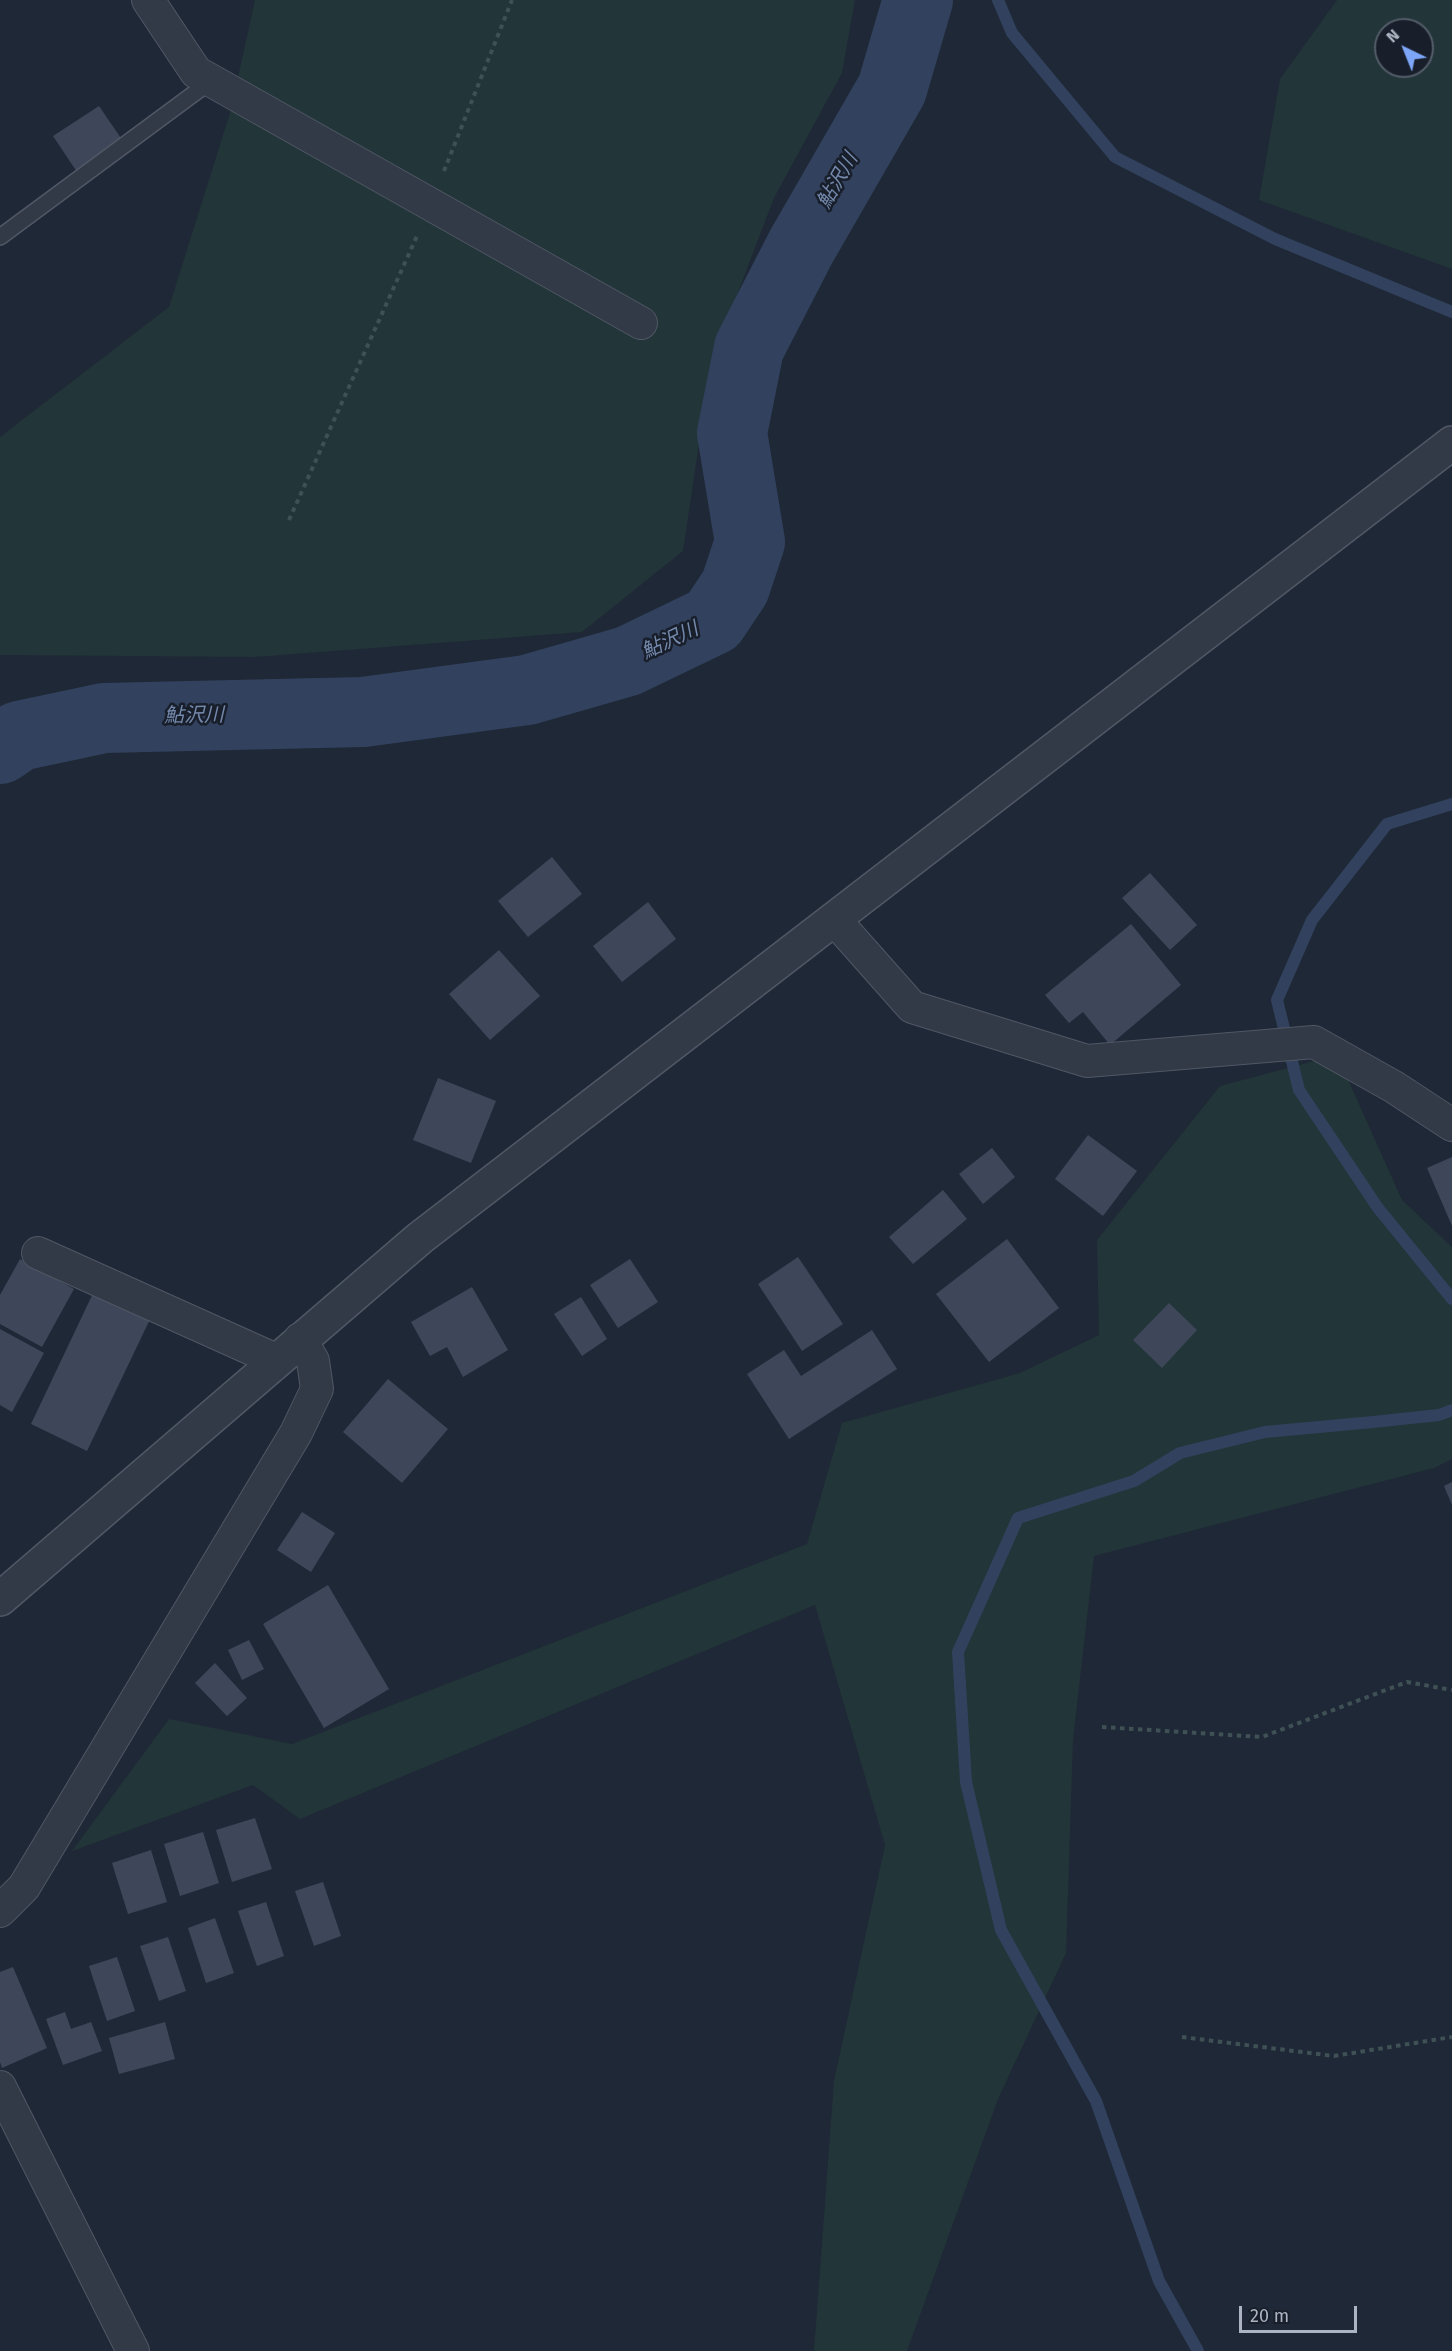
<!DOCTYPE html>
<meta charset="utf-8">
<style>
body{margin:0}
#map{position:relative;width:1452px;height:2351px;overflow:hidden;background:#1f2836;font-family:"Fira Sans",sans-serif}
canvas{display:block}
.north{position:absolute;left:1374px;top:18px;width:60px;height:60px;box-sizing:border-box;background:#181f2b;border:2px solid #535b68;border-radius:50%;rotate:317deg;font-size:16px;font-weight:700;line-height:24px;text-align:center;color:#acb4c4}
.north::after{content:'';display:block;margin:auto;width:21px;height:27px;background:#7ea6f8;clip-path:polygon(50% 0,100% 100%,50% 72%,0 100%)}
.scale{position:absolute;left:1239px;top:2306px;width:118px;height:27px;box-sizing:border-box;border:3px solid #acb4c4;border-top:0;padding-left:8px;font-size:18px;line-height:21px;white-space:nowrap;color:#acb4c4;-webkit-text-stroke:4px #181f2b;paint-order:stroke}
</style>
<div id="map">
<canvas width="1452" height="2351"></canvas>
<div class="north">N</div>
<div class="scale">20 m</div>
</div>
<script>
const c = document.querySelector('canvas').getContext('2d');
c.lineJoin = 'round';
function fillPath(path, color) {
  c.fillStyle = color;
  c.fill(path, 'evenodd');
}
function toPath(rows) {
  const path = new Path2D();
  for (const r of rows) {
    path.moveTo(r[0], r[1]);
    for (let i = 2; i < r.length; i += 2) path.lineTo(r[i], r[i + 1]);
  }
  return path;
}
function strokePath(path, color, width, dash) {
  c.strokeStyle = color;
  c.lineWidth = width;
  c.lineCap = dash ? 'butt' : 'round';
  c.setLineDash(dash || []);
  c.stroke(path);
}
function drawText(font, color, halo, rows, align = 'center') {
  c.font = font + ' "Fira Sans","Noto Sans JP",sans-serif';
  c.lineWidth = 5;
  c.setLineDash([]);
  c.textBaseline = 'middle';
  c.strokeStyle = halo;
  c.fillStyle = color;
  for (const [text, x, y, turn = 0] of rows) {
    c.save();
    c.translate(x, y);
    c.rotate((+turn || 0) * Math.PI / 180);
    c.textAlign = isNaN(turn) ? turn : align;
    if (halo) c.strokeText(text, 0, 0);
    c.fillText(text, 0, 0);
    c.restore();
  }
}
const green = toPath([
 [255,0,855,0,842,73,774,198,711,363,683,551,582,632,255,657,0,655,0,437,169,307,230,113],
 [1337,0,1452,0,1452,269,1259,200,1280,79],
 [1386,30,1422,30,1422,66,1386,66],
 [1337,1055,1402,1200,1452,1247,1452,1459,1434,1468,1094,1556,1073,1740,1066,1953,998,2099,907,2351,814,2351,834,2081,885,1845,815,1605,300,1819,253,1785,72,1851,169,1719,292,1744,807,1544,842,1423,1020,1373,1099,1335,1097,1240,1220,1086]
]);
const stream = toPath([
 [998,0,1012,33,1115,157,1275,239,1452,312],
 [1452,804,1387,824,1312,920,1277,1000,1299,1090,1378,1208,1452,1299],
 [1198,2351,1159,2281,1096,2101,1001,1930,966,1782,958,1652,1018,1518,1134,1481,1180,1453,1265,1432,1373,1422,1439,1415,1452,1410]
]);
const river = toPath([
 [0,749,19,736,104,718,363,712,527,690,628,661,713,620,735,587,750,542,732,433,749,348,801,247,892,89,918,0]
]);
const building = toPath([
 [99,106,125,144,79,175,53,136],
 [552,857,582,894,528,937,498,901],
 [1150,873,1197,925,1170,950,1122,898],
 [648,902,676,939,622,982,593,946],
 [1131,924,1181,985,1110,1045,1083,1012,1069,1023,1045,995],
 [499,950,540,996,490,1040,449,994],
 [438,1078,496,1101,471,1163,413,1140],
 [1088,1135,1137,1171,1103,1216,1055,1179],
 [992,1148,1015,1177,983,1204,959,1174],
 [1452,1157,1452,1226,1427,1168],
 [943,1190,967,1219,913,1264,889,1237],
 [1007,1239,1059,1308,989,1362,936,1294],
 [798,1257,843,1324,802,1351,758,1284],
 [20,1259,74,1289,42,1347,0,1324,0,1295],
 [630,1259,658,1302,618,1328,590,1285],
 [96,1287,153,1313,87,1451,31,1424],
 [472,1287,508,1350,463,1377,447,1347,430,1356,411,1322],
 [581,1297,607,1339,582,1356,554,1314],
 [1169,1303,1197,1330,1162,1368,1133,1340],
 [0,1329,44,1353,12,1412,0,1405],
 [872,1330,897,1369,789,1439,747,1374,784,1350,801,1376],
 [388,1379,448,1429,402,1483,343,1432],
 [1452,1482,1452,1505,1444,1486],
 [302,1512,335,1533,311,1572,277,1550],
 [328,1585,389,1689,324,1728,263,1624],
 [249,1640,264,1669,242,1680,228,1650],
 [215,1663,247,1698,227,1716,195,1683],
 [255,1818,272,1869,232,1882,216,1830],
 [203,1832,219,1883,180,1896,164,1844],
 [151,1850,167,1902,128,1914,112,1863],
 [323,1882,341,1936,314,1946,295,1891],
 [266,1902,284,1956,257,1966,238,1911],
 [215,1918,234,1973,206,1983,188,1928],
 [168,1937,186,1991,159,2001,140,1946],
 [117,1957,135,2011,107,2021,89,1966],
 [13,1967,47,2048,2,2068,0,2062,0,1972],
 [65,2012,71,2029,91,2022,102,2051,63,2065,46,2019],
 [165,2022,175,2059,119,2074,109,2038]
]);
const path = toPath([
 [444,171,512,0],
 [289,520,417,236],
 [1102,1727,1262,1737,1407,1682,1452,1690],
 [1182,2037,1334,2056,1452,2037]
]);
const service = toPath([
 [0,237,211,81]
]);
const minor = toPath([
 [148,0,196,72,641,323],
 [834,919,912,1007,1087,1061,1314,1042,1394,1087,1452,1125],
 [38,1253,276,1360],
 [0,1911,24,1887,296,1433,317,1389,313,1361,300,1339],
 [0,2087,133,2351]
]);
const tertiary = toPath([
 [0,1599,420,1238,1452,443]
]);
const waterNames = [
 ["鮎沢川",838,181,-60],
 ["鮎沢川",670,641,-25],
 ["鮎沢川",194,716,-1]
];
fillPath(green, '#223538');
strokePath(stream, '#32425e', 12);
strokePath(river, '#32425e', 70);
fillPath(building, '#3d4759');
strokePath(service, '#505765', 18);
strokePath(minor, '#505765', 34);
strokePath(tertiary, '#505765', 36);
strokePath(path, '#3f5155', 4, [4.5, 4.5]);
strokePath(service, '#333a47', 15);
strokePath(minor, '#333a47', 32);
strokePath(tertiary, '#333a47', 33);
drawText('italic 20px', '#7489ac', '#181f2b', waterNames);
</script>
